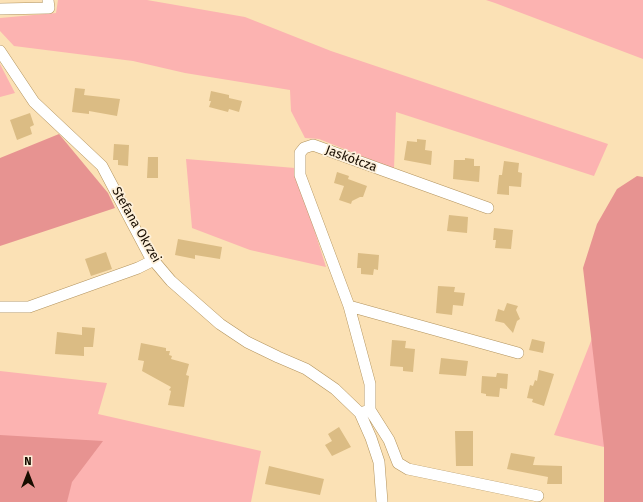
<!DOCTYPE html>
<meta charset="utf-8">
<style>
body{margin:0}
#map{position:relative;width:643px;height:502px;overflow:hidden;background:#fbe1b5;font-family:"Fira Sans",sans-serif}
canvas{display:block}
.north{position:absolute;left:8px;top:454px;width:40px;height:40px;-webkit-text-stroke:3px #fdf0da;paint-order:stroke;rotate:0deg;font-size:11px;font-weight:700;line-height:16px;text-align:center;color:#180d00}
.north::after{content:'';display:block;margin:auto;width:14px;height:18px;background:#180d00;clip-path:polygon(50% 0,100% 100%,50% 72%,0 100%)}
</style>
<div id="map">
<canvas width="643" height="502"></canvas>
<div class="north">N</div>
</div>
<script>
const c = document.querySelector('canvas').getContext('2d');
c.lineJoin = 'round';
function fillPath(path, color) {
  c.fillStyle = color;
  c.fill(path, 'evenodd');
}
function toPath(rows) {
  const path = new Path2D();
  for (const r of rows) {
    path.moveTo(r[0], r[1]);
    for (let i = 2; i < r.length; i += 2) path.lineTo(r[i], r[i + 1]);
  }
  return path;
}
function strokePath(path, color, width, dash) {
  c.strokeStyle = color;
  c.lineWidth = width;
  c.lineCap = dash ? 'butt' : 'round';
  c.setLineDash(dash || []);
  c.stroke(path);
}
function drawText(font, color, halo, rows, align = 'center') {
  c.font = font + ' "Fira Sans",sans-serif';
  c.lineWidth = 3.5;
  c.setLineDash([]);
  c.textBaseline = 'middle';
  c.strokeStyle = halo;
  c.fillStyle = color;
  for (const [text, x, y, turn = 0] of rows) {
    c.save();
    c.translate(x, y);
    c.rotate((+turn || 0) * Math.PI / 180);
    c.textAlign = isNaN(turn) ? turn : align;
    if (halo) c.strokeText(text, 0, 0);
    c.fillText(text, 0, 0);
    c.restore();
  }
}
const green = toPath([
 [58,0,147,0,245,17,331,51,608,144,594,176,396,112,394,169,319,139,305,138,291,111,290,90,185,73,133,61,14,46,0,31,0,18,56,13],
 [486,0,643,0,643,59,495,3],
 [0,64,15,93,0,97],
 [186,159,295,168,326,267,250,250,192,228],
 [643,209,643,502,604,502,604,447,554,435],
 [0,371,107,383,98,414,261,451,251,502,0,502]
]);
const forest = toPath([
 [59,134,108,193,115,208,0,246,0,158],
 [637,176,643,177,643,502,604,502,604,447,583,268,597,224,617,189],
 [0,435,103,441,72,482,67,502,0,502]
]);
const building = toPath([
 [75,88,85,89,84,95,120,99,117,116,89,111,89,114,72,112],
 [211,91,229,95,229,98,242,101,239,112,229,109,228,112,209,107,211,101,209,101],
 [30,113,34,125,30,127,32,134,17,140,10,120],
 [417,139,426,140,425,150,432,151,431,165,404,160,407,141,417,142],
 [114,144,129,145,128,166,118,165,118,160,113,160],
 [148,157,158,157,158,178,147,178],
 [465,158,474,159,474,166,480,166,479,182,453,179,454,160,465,160],
 [504,161,519,163,518,172,522,173,521,187,509,186,509,195,497,194,499,175,502,175],
 [337,172,349,176,348,179,367,186,363,197,360,197,352,201,351,204,339,200,344,186,334,183],
 [449,215,468,217,467,233,447,231],
 [494,228,513,230,511,249,495,248,496,240,493,240],
 [178,239,222,247,220,259,195,255,195,259,175,255],
 [106,252,112,269,91,276,85,259],
 [358,253,379,255,378,270,374,269,373,275,361,274,361,268,357,268],
 [438,286,455,287,454,292,465,293,463,306,453,305,452,315,436,313],
 [507,303,518,306,516,310,520,319,517,321,513,333,504,323,495,321,498,309,504,311],
 [82,327,95,328,93,347,84,347,84,356,55,354,57,332,82,335],
 [532,339,545,342,543,353,529,350],
 [392,340,406,341,405,348,415,349,413,372,403,371,403,367,390,366],
 [141,343,166,348,166,351,170,351,169,355,172,356,171,359,189,364,186,375,189,376,184,407,168,405,171,391,169,390,171,387,142,371,144,361,138,360],
 [441,358,468,361,466,376,439,374],
 [539,370,554,374,544,406,532,402,533,399,527,398,530,385,533,386,535,380,537,381],
 [497,373,508,374,507,389,500,388,499,397,486,396,486,394,481,393,482,376,496,377],
 [339,427,351,447,332,456,325,445,332,441,328,434],
 [455,431,473,431,473,466,456,466],
 [511,453,535,457,533,465,562,466,562,484,547,484,548,477,507,469],
 [269,466,324,479,320,495,265,484]
]);
const minor = toPath([
 [0,9,49,8,48,0],
 [0,51,34,102,102,166,149,255,171,281,220,324,247,342,278,357,306,369,335,389,360,413,371,438,379,462,382,502],
 [349,306,518,353],
 [0,307,29,307,138,268,154,260],
 [370,410,389,440,398,463,408,469,538,496],
 [360,413,370,410,370,384,349,306,300,175,300,153,304,148,313,145,488,208]
]);
const streetNames = [
 ["Jaskółcza",351,159,20],
 ["Stefana Okrzei",136,225,60]
];
fillPath(green, '#fcb3b1');
fillPath(forest, '#e79391');
fillPath(building, '#dbbc84');
strokePath(minor, '#b2935d', 12);
strokePath(minor, '#fff', 11);
drawText('13px', '#180d00', '#fdf0da', streetNames);
</script>
